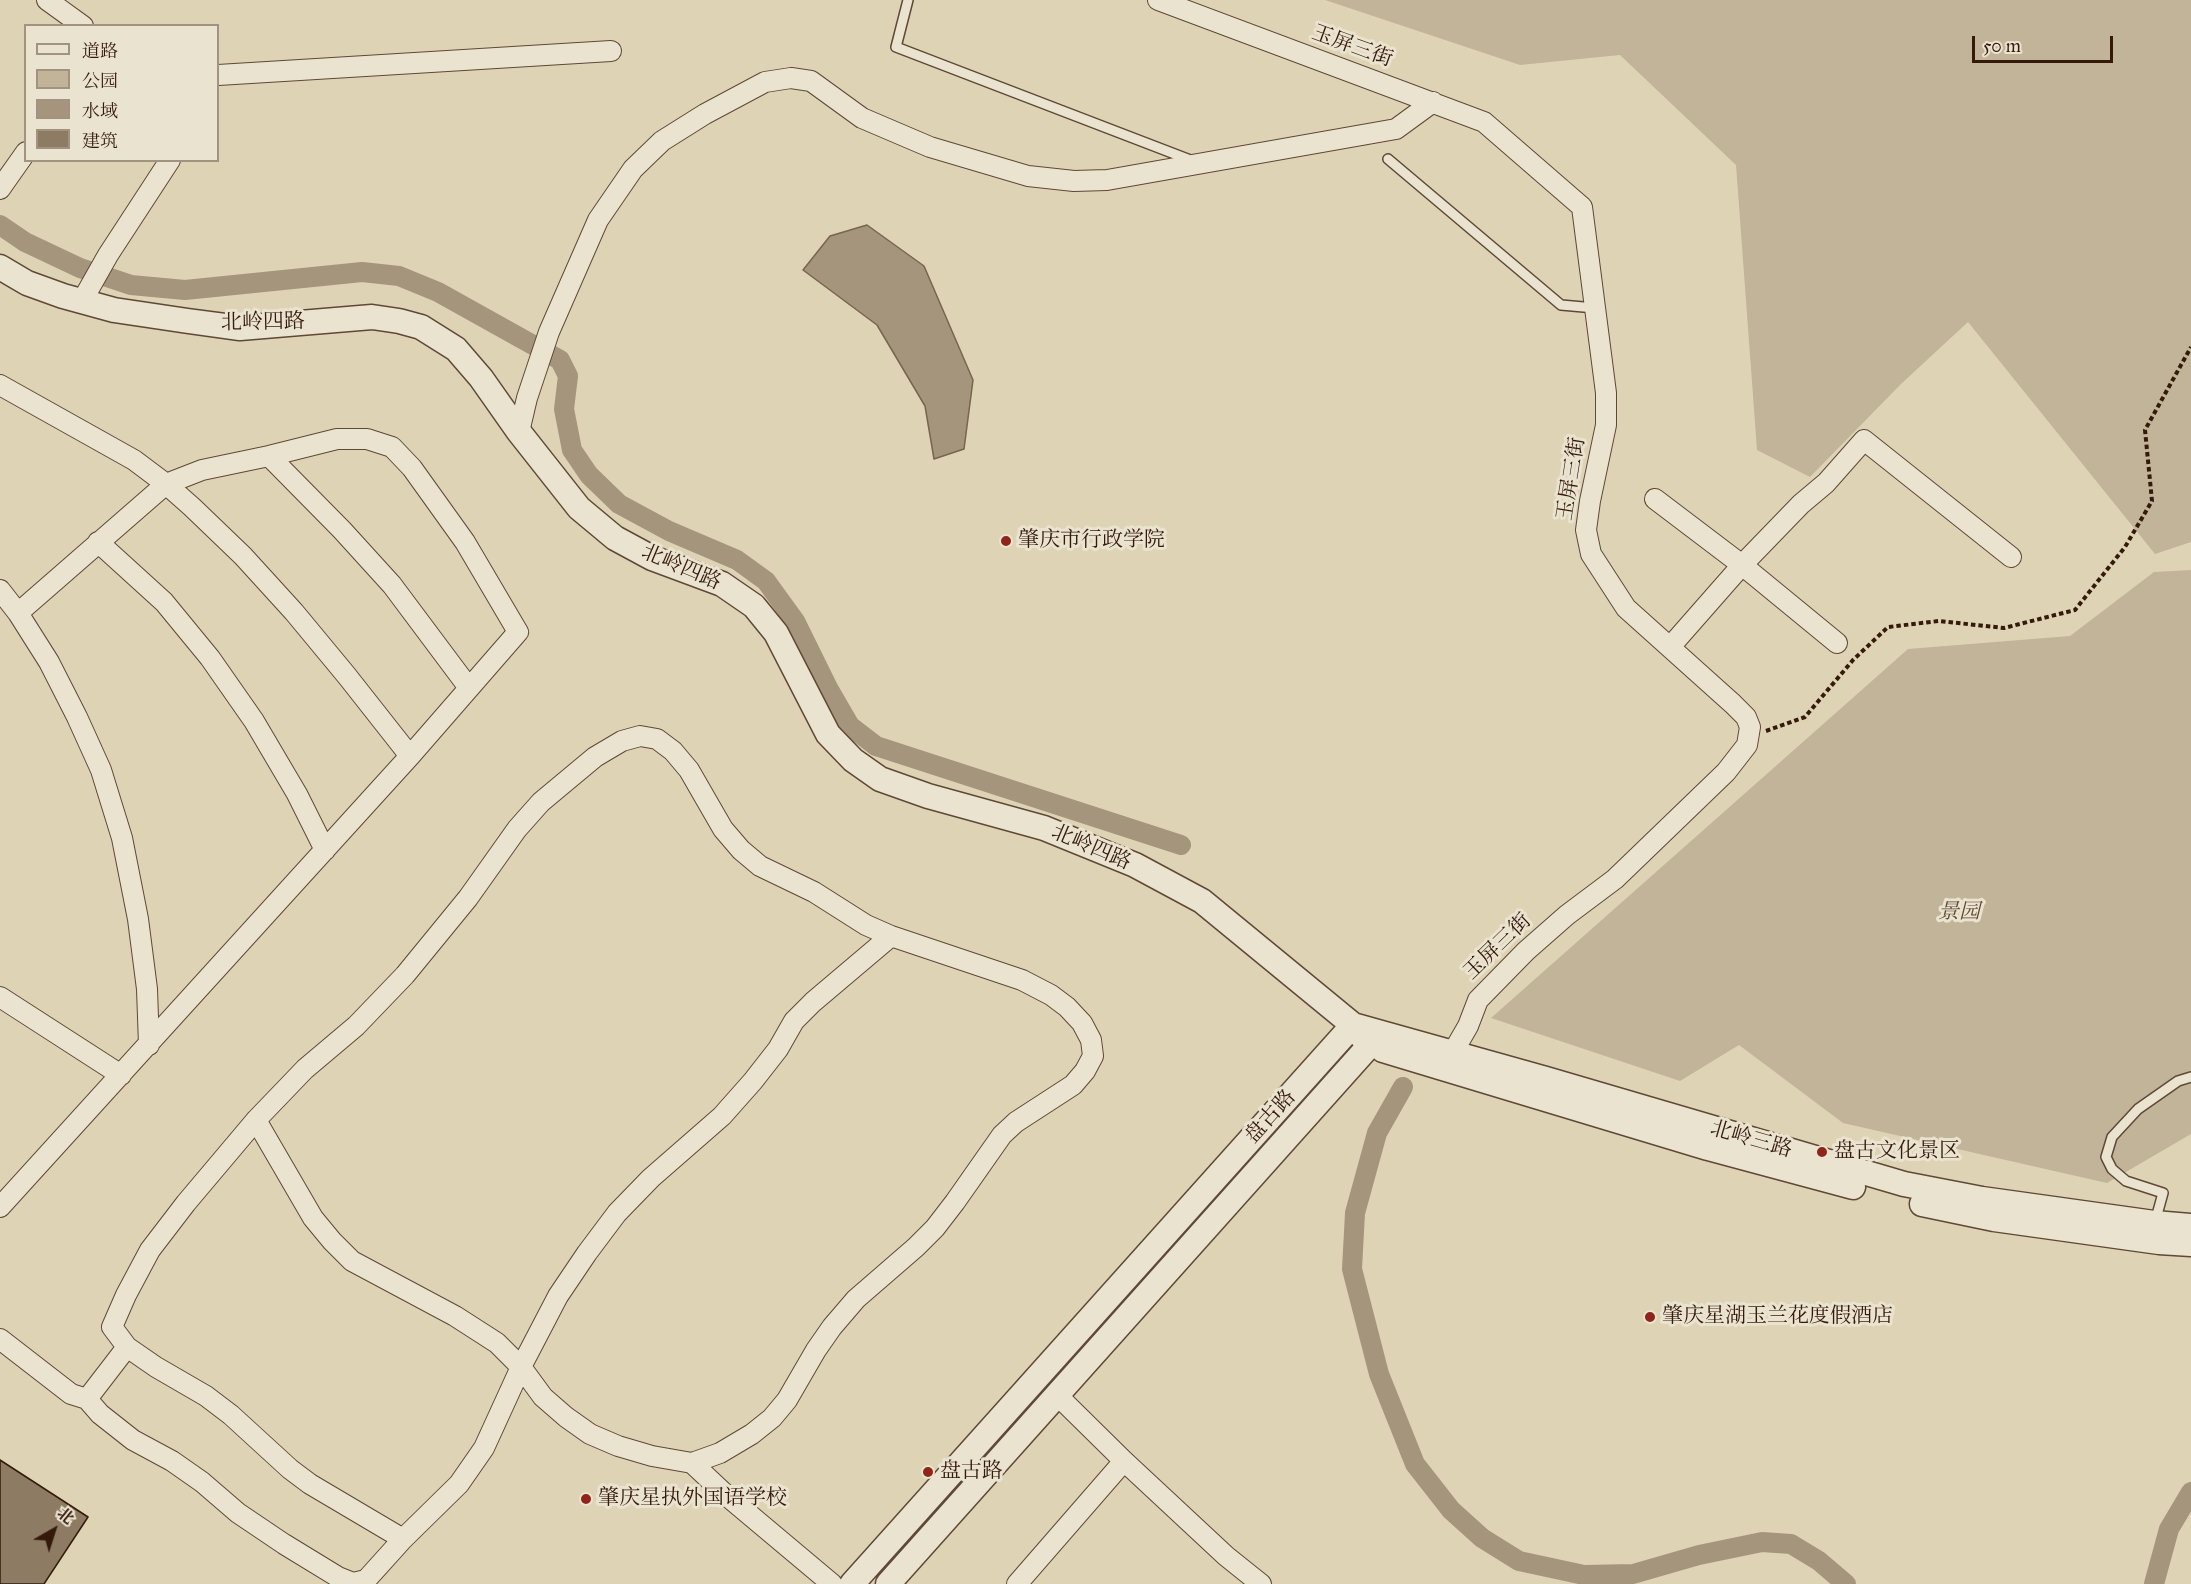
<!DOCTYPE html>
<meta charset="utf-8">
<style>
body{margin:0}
#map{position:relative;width:2191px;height:1584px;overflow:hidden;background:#ded4b5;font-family:"IM FELL Great Primer","Noto Serif SC",serif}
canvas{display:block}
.legend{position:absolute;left:24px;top:24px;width:195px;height:138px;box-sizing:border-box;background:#eae3cf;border:2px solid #a29381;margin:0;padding:8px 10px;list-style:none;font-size:18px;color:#351a0c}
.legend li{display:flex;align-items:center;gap:12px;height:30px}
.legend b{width:30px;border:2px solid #a29381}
.north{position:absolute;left:24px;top:1500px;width:60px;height:60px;-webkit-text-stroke:4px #eae3cf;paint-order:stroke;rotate:39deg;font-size:16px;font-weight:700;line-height:24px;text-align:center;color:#351a0c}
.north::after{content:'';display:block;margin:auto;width:21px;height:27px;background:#351a0c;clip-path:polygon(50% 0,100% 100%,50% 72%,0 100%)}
.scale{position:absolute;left:1972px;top:36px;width:141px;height:27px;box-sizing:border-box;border:3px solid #351a0c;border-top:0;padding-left:8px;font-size:18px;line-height:21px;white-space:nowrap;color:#351a0c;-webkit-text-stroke:4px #eae3cf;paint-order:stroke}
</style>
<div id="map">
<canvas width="2191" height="1584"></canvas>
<ul class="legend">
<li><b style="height:8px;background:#eae3cf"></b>道路</li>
<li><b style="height:16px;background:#c1b498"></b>公园</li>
<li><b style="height:16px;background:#a5957c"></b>水域</li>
<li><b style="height:16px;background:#8d7b64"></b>建筑</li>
</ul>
<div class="north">北</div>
<div class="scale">50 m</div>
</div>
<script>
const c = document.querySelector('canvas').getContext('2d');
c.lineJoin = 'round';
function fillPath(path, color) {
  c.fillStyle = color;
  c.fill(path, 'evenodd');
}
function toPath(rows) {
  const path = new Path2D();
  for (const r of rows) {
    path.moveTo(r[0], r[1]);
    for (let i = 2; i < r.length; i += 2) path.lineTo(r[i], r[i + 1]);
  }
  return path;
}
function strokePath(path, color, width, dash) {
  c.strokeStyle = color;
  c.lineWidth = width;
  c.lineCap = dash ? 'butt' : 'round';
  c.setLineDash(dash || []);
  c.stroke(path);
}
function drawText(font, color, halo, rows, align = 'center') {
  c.font = font + ' "IM FELL Great Primer","Noto Serif SC",serif';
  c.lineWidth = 6;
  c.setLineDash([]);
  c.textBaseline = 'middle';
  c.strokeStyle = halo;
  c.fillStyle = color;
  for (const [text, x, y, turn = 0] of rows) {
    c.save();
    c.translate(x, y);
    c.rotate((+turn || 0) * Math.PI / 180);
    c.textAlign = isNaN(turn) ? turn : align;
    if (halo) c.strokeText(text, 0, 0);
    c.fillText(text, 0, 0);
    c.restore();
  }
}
const green = toPath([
 [1325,0,2191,0,2191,542,2155,554,1968,322,1901,384,1810,477,1757,450,1736,165,1620,55,1520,65],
 [2191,570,2191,1134,2107,1183,1843,1123,1739,1045,1680,1081,1491,1018,1908,649,2070,636,2154,572]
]);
const water = toPath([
 [867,225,924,266,973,380,964,449,934,459,925,406,877,325,803,270,830,236,867,225]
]);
const canal = toPath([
 [0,225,25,242,80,268,131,285,185,290,362,272,399,276,438,292,560,360,568,376,564,409,572,450,589,475,619,504,669,531,737,560,766,581,795,621,828,688,850,726,876,746,1181,845],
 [1403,1087,1377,1133,1355,1213,1352,1269,1379,1374,1415,1464,1451,1510,1482,1538,1519,1561,1584,1575,1633,1574,1699,1555,1762,1542,1791,1544,1819,1561,1846,1584],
 [2154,1584,2169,1529,2191,1492]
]);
const building = toPath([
 [0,1460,88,1517,44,1584,0,1584,0,1460]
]);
const path = toPath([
 [1766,731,1805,717,1853,660,1888,627,1939,621,2004,628,2075,610,2125,547,2152,501,2145,430,2191,347]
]);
const service = toPath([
 [908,0,896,47,1193,161],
 [1388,159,1561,305,1595,308],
 [2155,1222,2163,1193,2126,1181,2112,1169,2106,1157,2112,1137,2138,1109,2178,1081,2191,1077]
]);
const minor = toPath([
 [47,0,83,26],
 [1158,0,1484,122,1582,207,1606,393,1606,425,1590,501,1586,530,1591,554,1626,608,1733,704,1746,717,1750,727,1747,745,1726,772,1615,879,1567,915,1526,951,1478,1000,1468,1026,1453,1052],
 [218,75,611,51],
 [0,189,26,152],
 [82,301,108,255,170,160],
 [0,385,134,460,166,484,192,507,243,556,294,612,347,676,410,756],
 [519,432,527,398,549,332,598,220,633,169,662,141,705,114,765,82,791,78,811,81,862,118,930,147,1028,176,1074,181,1107,180,1396,129,1433,102],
 [269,456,342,530,392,585,469,688],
 [1655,499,1742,565,1837,643],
 [98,542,164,602,210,658,254,721,297,794,325,850],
 [0,590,18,613,49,662,77,717,101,770,122,838,138,919,147,989,149,1045],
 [1670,647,1742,565,1801,504,1826,483,1864,440,2011,557],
 [0,997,121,1075],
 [256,1120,313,1218,332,1241,352,1261,455,1316,497,1343,521,1367,543,1397,566,1417,590,1434,618,1446,652,1456,692,1463,720,1453,752,1434,772,1418,787,1400,816,1350,832,1327,856,1299,916,1247,935,1228,955,1202,1002,1135,1016,1122,1073,1085,1085,1071,1093,1056,1091,1040,1082,1023,1067,1007,1051,995,1022,980,891,936,866,925,814,892,760,866,741,850,723,829,689,770,673,751,657,739,640,736,622,741,595,757,541,802,517,829,468,898,405,975,356,1026,305,1069,256,1120,186,1203,150,1250,126,1295,112,1327,127,1347,156,1367,206,1396,231,1415,290,1469,310,1484,403,1539],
 [0,1207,410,756,518,632,465,542,412,468,392,447,367,439,337,439,269,456,202,470,166,484,18,613],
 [0,1339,71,1394,87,1399],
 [127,1347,87,1399,100,1414,133,1440,172,1461,202,1482,238,1513,284,1544,338,1577,353,1583,366,1580,403,1539,459,1484,484,1448,521,1367,558,1296,587,1253,617,1213,651,1178,722,1116,753,1081,778,1049,794,1021,813,1002,891,936],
 [1057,1395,1124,1461,1226,1556,1261,1584],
 [692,1463,726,1495,832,1584],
 [1017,1584,1124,1461]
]);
const tertiary = toPath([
 [0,267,27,283,63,296,114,310,188,321,240,328,372,317,399,321,421,327,456,349,481,378,519,432,579,508,615,538,652,558,722,584,754,606,776,633,828,734,853,760,880,779,928,796,1044,828,1135,865,1202,901,1353,1025,1369,1046],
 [1383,1050,1708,1148,1853,1187],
 [1922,1204,1994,1219,2159,1242,2191,1244],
 [852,1584,1353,1025,1546,1079,1904,1184,1982,1199,2154,1223,2191,1226],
 [888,1584,1369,1046]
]);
const markers = [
 [1006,541,6,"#8f2418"],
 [1822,1152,6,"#8f2418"],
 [1650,1317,6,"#8f2418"],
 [928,1472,6,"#8f2418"],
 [586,1499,6,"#8f2418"]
];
const streetNames = [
 ["玉屏三街",1352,47,20],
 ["北岭四路",263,323,-1],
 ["玉屏三街",1572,479,-81],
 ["北岭四路",681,568,23],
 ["北岭四路",1091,848,23],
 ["玉屏三街",1498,947,-44],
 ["盘古路",1271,1117,-48],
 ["北岭三路",1751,1140,16]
];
const poiNames = [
 ["肇庆市行政学院",1018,541],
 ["盘古文化景区",1834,1152],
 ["肇庆星湖玉兰花度假酒店",1662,1317],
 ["盘古路",940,1472],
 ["肇庆星执外国语学校",598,1499]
];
const parkNames = [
 ["景园",1959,913]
];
fillPath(green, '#c1b498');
fillPath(water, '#a5957c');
strokePath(water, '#78644f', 1.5);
strokePath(canal, '#a5957c', 20);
fillPath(building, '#8d7b64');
strokePath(building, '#351a0c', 1.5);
strokePath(service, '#5f4836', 12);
strokePath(minor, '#5f4836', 22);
strokePath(tertiary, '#5f4836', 27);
strokePath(path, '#351a0c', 4, [4.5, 3]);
strokePath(service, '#eae3cf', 9);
strokePath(minor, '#eae3cf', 20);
strokePath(tertiary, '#eae3cf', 24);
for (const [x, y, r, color] of markers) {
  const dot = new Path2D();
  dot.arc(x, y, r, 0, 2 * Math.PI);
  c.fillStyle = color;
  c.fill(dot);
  strokePath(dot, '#eae3cf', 2);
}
drawText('21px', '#351a0c', '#eae3cf', streetNames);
drawText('21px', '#351a0c', '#eae3cf', poiNames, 'left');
drawText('italic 21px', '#5f4836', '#eae3cf', parkNames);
</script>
